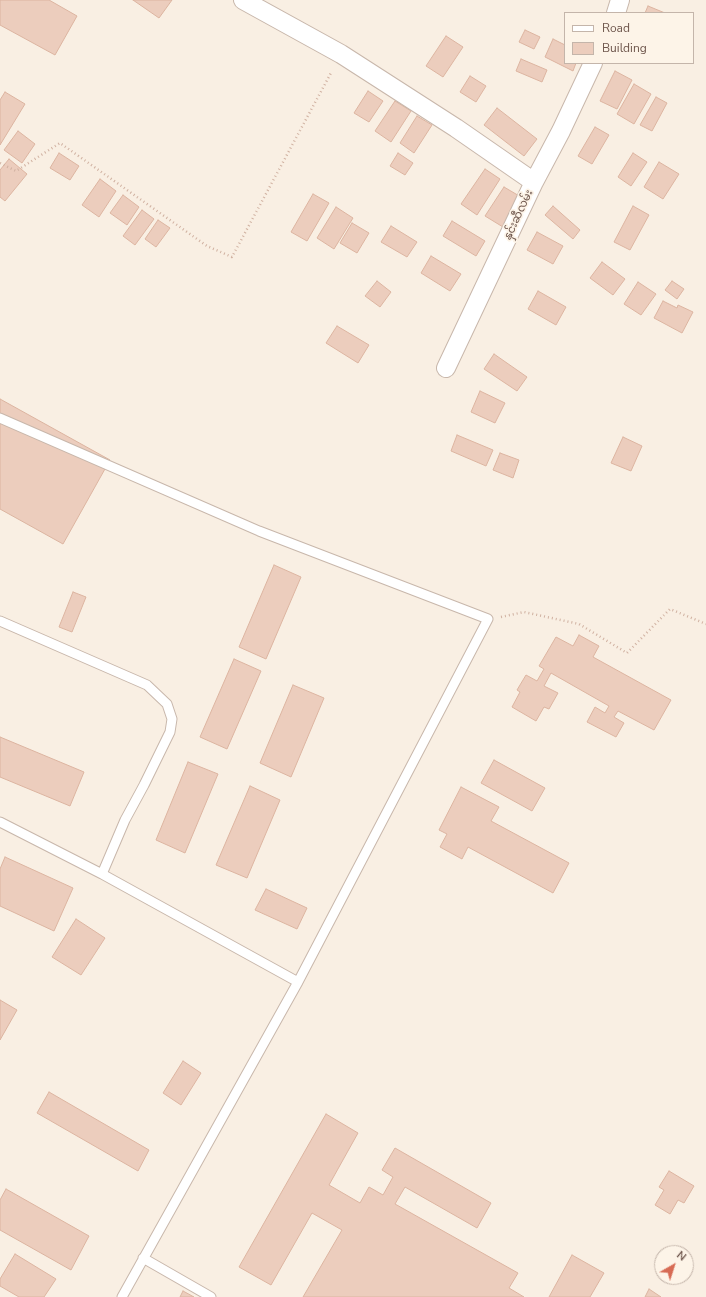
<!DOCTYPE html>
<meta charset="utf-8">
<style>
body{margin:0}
#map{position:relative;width:706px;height:1297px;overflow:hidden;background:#f9efe3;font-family:"Nunito Sans",sans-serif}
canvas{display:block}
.legend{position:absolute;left:564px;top:12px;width:130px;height:52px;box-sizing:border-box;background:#fdf4e8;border:1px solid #c4b5aa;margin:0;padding:5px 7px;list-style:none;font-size:12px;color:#6e564c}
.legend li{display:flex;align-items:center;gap:8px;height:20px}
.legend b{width:20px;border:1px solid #c4b5aa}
.north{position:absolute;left:654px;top:1245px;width:40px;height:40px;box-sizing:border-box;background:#fdf4e8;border:1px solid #c4b5aa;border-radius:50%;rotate:39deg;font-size:11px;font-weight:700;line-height:16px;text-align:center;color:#6e564c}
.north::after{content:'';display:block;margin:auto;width:14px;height:18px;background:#d76b54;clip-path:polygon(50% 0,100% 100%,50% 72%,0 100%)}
</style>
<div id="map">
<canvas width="706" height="1297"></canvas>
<ul class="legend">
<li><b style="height:5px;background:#fff"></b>Road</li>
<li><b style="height:11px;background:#eccdbd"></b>Building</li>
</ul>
<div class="north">N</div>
</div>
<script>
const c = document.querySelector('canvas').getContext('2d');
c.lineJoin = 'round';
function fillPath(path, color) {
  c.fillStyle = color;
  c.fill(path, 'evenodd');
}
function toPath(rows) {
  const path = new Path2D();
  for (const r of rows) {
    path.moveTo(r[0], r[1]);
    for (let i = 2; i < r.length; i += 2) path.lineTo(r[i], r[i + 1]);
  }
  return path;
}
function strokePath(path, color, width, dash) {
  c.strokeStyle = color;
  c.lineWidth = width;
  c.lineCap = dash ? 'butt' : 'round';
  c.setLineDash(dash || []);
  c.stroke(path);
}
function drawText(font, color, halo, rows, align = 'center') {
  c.font = font + ' "Nunito Sans","Noto Sans Myanmar",sans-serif';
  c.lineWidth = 3.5;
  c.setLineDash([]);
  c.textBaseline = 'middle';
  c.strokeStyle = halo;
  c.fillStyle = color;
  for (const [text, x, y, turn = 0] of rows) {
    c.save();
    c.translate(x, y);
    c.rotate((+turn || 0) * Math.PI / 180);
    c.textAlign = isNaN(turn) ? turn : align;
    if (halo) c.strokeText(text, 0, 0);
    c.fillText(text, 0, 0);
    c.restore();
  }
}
const building = toPath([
 [0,0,49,0,77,16,55,55,0,25,0,0],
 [133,0,172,0,159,18,133,0],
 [648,6,665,13,645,13,648,6],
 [525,30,540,37,534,49,519,42,525,30],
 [446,36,463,47,443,77,426,66,446,36],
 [553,39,565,45,565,63,576,63,573,71,545,57,553,39],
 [521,59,547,70,542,82,516,71,521,59],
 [615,71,632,80,617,109,600,101,615,71],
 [470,76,486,86,476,102,460,92,470,76],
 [634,84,651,94,634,124,617,114,634,84],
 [368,91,383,101,369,122,354,113,368,91],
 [5,92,25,104,0,145,0,100,5,92],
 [656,97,667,103,652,131,640,125,656,97],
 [395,101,411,111,391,142,375,131,395,101],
 [497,108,537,139,524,156,484,125,497,108],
 [417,116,432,125,414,153,400,143,417,116],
 [595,127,609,135,592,164,578,156,595,127],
 [18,131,35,144,22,163,4,150,18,131],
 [59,153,79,166,70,180,50,168,59,153],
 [398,153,413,163,405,175,390,166,398,153],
 [633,153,647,162,631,186,618,177,633,153],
 [9,159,27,174,5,201,0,197,0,170,9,159],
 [659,162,679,174,663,199,644,187,659,162],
 [485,169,500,179,477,215,461,204,485,169],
 [100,179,116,191,99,217,82,205,100,179],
 [504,187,521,197,503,227,485,216,504,187],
 [313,194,329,203,307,241,291,232,313,194],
 [123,195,139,207,127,225,110,213,123,195],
 [553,206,580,230,573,239,545,215,553,206],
 [633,206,649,215,630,250,614,242,633,206],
 [336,207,353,218,334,249,317,238,336,207],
 [142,210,154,219,135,245,123,236,142,210],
 [158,220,170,228,156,247,145,239,158,220],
 [452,221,485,241,476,256,443,236,452,221],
 [352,223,369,233,357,253,340,243,352,223],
 [391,226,417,242,407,257,381,242,391,226],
 [537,232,563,246,553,264,527,250,537,232],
 [431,256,461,274,450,291,421,273,431,256],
 [602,262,625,279,613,295,590,278,602,262],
 [377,281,391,292,380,307,365,296,377,281],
 [672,281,684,289,677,299,665,290,672,281],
 [638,282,656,294,641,315,624,304,638,282],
 [538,291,566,307,556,325,528,309,538,291],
 [663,301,677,308,678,305,693,312,682,333,654,318,663,301],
 [337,326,369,345,358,363,326,343,337,326],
 [494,354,527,377,517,391,484,369,494,354],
 [480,391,505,403,495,423,471,412,480,391],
 [0,399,110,460,63,544,0,509,0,399],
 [457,435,493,450,486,466,451,451,457,435],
 [623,437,642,446,631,471,611,463,623,437],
 [500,453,519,460,513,478,493,470,500,453],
 [274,565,301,577,266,659,239,647,274,565],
 [73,592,86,597,72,632,59,627,73,592],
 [579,635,599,646,593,657,671,700,654,730,618,711,614,717,624,723,616,737,587,722,595,707,605,713,609,706,551,673,544,686,558,693,549,709,544,707,536,721,512,707,520,692,517,690,526,675,537,681,544,669,539,666,556,637,573,646,579,635],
 [234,659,261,671,227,749,200,737,234,659],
 [293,685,324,698,291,777,260,763,293,685],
 [0,737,84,772,70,806,0,777,0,737],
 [494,760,545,788,532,811,481,783,494,760],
 [188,762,218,774,185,853,156,840,188,762],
 [250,786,280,800,247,878,216,865,250,786],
 [461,787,499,807,491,821,569,863,553,893,468,847,462,859,440,847,447,834,439,830,461,787],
 [5,857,73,888,54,931,0,906,0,869,5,857],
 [266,889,307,908,297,929,255,910,266,889],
 [76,919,105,938,81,975,52,957,76,919],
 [0,1000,17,1010,0,1040,0,1000],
 [183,1061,201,1073,181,1105,163,1093,183,1061],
 [49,1092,149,1150,138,1171,37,1113,49,1092],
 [326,1114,358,1133,329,1185,360,1203,369,1187,383,1195,393,1177,382,1170,395,1148,491,1203,477,1228,405,1187,395,1204,518,1273,509,1288,524,1297,303,1297,342,1230,312,1213,271,1285,239,1267,326,1114],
 [669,1171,694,1186,684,1203,678,1200,670,1214,655,1205,664,1190,659,1187,669,1171],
 [6,1189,89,1236,71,1270,0,1230,0,1200,6,1189],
 [15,1254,56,1279,44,1297,19,1297,0,1286,0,1279,15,1254],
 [572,1255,604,1273,590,1297,549,1297,572,1255],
 [649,1289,661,1297,645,1297,649,1289],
 [183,1291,194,1297,180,1297,183,1291]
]);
const path = toPath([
 [0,163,16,171,60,143,207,246,232,257,332,71],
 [501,617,524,612,579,624,627,653,670,609,706,624]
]);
const service = toPath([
 [0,418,259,531,488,619,298,982,122,1297],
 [0,621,147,685,167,704,172,719,170,732,144,785,125,820,102,874],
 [0,822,102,874,298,982],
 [143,1258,211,1297]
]);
const minor = toPath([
 [243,0,341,54,456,128,534,182],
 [616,13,620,0],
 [446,368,534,182,561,131,593,63]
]);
const streetNames = [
 ["နှင်းဆီလမ်း",519,215,-65]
];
fillPath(building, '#eccdbd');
strokePath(building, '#dcb4a0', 1);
strokePath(service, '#c8b7ab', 11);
strokePath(minor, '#c8b7ab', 20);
strokePath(path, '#d0b1a1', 2.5, [1, 3]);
strokePath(service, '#fff', 9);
strokePath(minor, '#fff', 18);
drawText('11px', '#6e564c', '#fdf4e8', streetNames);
</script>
